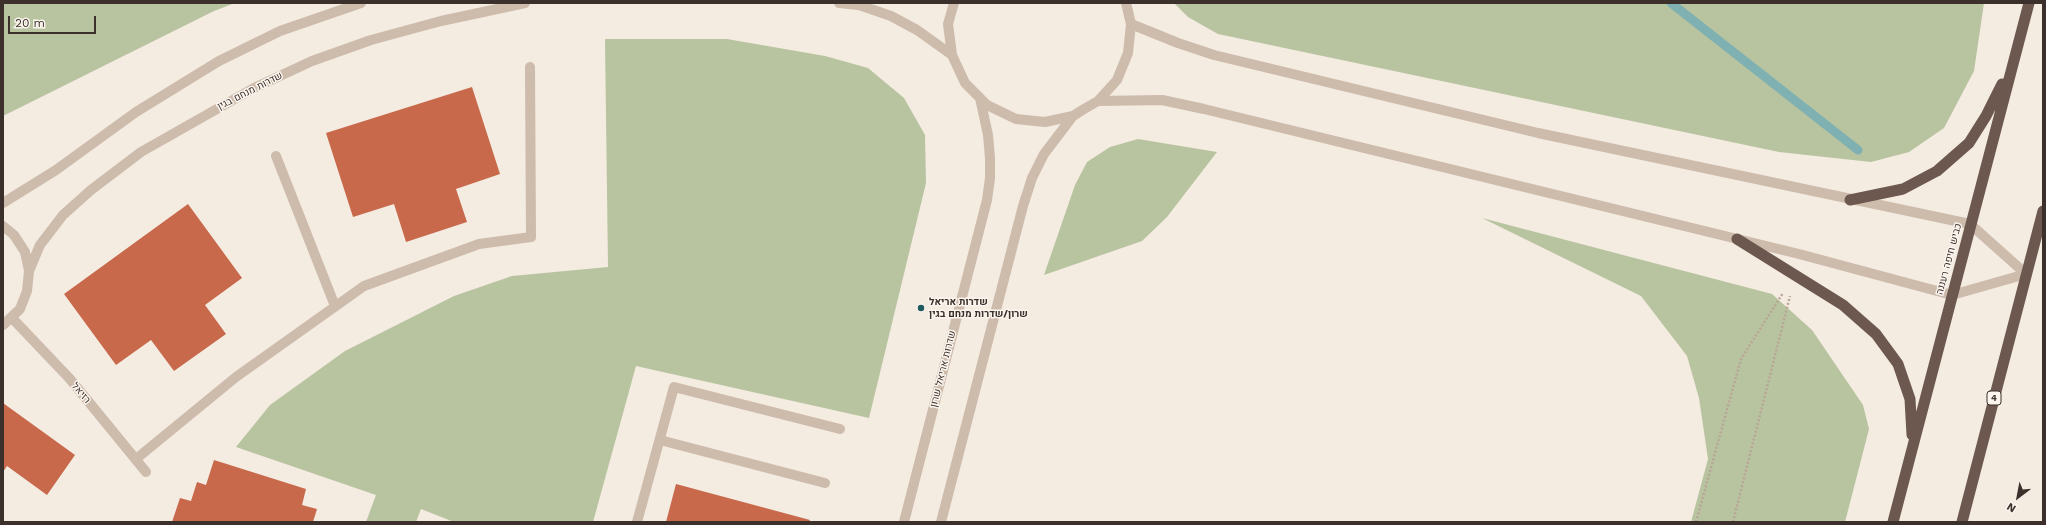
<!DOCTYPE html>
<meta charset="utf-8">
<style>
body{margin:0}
#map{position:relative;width:2046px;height:525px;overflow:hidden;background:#f4ebe1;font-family:"Work Sans",sans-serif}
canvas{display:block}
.frame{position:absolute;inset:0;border:4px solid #3b302b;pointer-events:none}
.north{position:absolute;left:1998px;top:477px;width:40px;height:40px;-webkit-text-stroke:3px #fbf5ee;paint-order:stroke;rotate:212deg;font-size:11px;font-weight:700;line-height:16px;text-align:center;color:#3b302b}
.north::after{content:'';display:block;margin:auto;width:14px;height:18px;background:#3b302b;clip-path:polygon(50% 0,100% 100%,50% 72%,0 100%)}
.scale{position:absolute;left:8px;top:16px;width:88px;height:18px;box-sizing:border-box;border:2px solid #3b302b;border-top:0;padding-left:5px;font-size:12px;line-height:14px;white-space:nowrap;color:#3b302b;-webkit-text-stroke:3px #fbf5ee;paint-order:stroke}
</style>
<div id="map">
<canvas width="2046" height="525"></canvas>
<div class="frame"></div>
<div class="north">N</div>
<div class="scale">20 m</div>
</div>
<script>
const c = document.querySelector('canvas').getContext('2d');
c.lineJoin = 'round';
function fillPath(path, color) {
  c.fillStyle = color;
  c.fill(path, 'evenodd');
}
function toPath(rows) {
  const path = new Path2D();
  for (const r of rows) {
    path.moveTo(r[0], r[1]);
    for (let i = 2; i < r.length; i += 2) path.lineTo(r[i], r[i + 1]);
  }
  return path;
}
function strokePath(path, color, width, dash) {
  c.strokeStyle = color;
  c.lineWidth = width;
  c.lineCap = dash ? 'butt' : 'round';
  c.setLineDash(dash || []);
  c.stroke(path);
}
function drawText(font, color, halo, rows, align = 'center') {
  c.font = font + ' "Work Sans",Heebo,sans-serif';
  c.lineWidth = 3;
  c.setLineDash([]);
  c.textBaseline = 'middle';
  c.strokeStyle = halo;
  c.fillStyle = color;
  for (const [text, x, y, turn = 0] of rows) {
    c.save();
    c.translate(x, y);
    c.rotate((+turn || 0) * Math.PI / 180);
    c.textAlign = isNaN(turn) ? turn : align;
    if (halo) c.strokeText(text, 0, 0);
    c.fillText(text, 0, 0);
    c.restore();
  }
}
const green = toPath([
 [3,3,235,3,214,11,3,116],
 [1174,3,1984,3,1974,71,1944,128,1909,152,1871,162,1779,152,1218,34,1188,17],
 [605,39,727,39,825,56,868,68,904,98,925,135,926,183,869,418,636,366,593,522,454,522,421,509,416,522,366,522,376,495,236,447,270,405,345,351,454,296,512,276,608,267],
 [1138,139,1217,152,1167,217,1142,241,1044,275,1075,185,1087,162,1110,147],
 [1482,218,1772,294,1812,330,1863,405,1869,429,1845,522,1691,522,1708,459,1699,398,1687,356,1641,296]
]);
const stream = toPath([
 [1671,3,1858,150]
]);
const building = toPath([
 [472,87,500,174,456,189,467,222,406,242,394,204,353,217,326,133],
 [188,204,242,278,205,305,226,334,174,371,151,340,116,365,64,294],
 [3,403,75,455,47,495,7,466,3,472],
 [214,460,306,489,302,505,317,509,313,522,172,522,180,498,191,501,197,482,206,485],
 [676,484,810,520,809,522,666,522]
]);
const path = toPath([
 [1696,522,1741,359,1783,293],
 [1733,522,1790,296]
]);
const service = toPath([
 [276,156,335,306],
 [660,440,825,483],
 [136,459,236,377,364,286,479,244,531,237,530,67],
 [637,522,674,387,840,429]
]);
const minor = toPath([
 [12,318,70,379,146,472]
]);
const tertiary = toPath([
 [839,3,859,5,891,16,917,30,952,55],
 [954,3,948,24,952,55,965,83,987,105,1016,119,1045,122,1073,116,1084,109,1098,101,1117,80,1128,53,1131,24,1126,3],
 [1131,24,1178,43,1214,55,1538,133,1970,224,2026,274],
 [1098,101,1162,100,1204,109,1799,254,1952,295,2026,274],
 [3,203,56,170,136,112,219,61,280,31,361,3],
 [3,226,14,235,25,252,29,271,27,291,20,309,3,325],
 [29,271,40,245,63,215,91,190,141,152,254,88,312,61,371,40,441,21,525,3],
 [904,522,987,200,990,178,990,158,988,135,980,98],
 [941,522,1023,206,1032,178,1044,154,1073,116]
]);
const trunk = toPath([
 [1850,200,1903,189,1937,171,1969,143,1986,116,2002,84],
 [1737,239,1843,305,1876,334,1898,364,1910,399,1912,435],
 [1893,522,2029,3],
 [1962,522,2043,211]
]);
const markers = [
 [921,308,4,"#1f5a5e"]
];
const shields = [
 [1994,398,14]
];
const shieldNames = [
 ["4",1994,398]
];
const streetNames = [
 ["שדרות מנחם בגין",250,91,-27],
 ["כביש חיפה רעננה",1949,259,-75],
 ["שדרות אריאל שרון",943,369,-76],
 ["רזיאל",81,393,50]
];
const poiNames = [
 ["שדרות אריאל",929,302],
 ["שרון/שדרות מנחם בגין",929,314]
];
fillPath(green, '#b8c4a0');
strokePath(stream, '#7fb0b2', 9);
fillPath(building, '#c8694b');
strokePath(path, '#b9a596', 2.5, [2, 2]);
strokePath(service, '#cdbbac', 10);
strokePath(minor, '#cdbbac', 10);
strokePath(tertiary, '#cdbbac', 10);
strokePath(trunk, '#6c584f', 11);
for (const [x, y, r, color] of markers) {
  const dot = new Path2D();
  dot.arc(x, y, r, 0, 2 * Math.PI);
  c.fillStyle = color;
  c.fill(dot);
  strokePath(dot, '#fbf5ee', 1.5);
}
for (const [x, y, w] of shields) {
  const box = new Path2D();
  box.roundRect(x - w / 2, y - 7, w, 14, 3);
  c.fillStyle = '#fbf5ee';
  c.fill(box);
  strokePath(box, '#3b302b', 1);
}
drawText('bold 9px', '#3b302b', null, shieldNames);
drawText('10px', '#3b302b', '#fbf5ee', streetNames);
drawText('bold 10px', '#3b302b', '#fbf5ee', poiNames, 'left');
</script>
